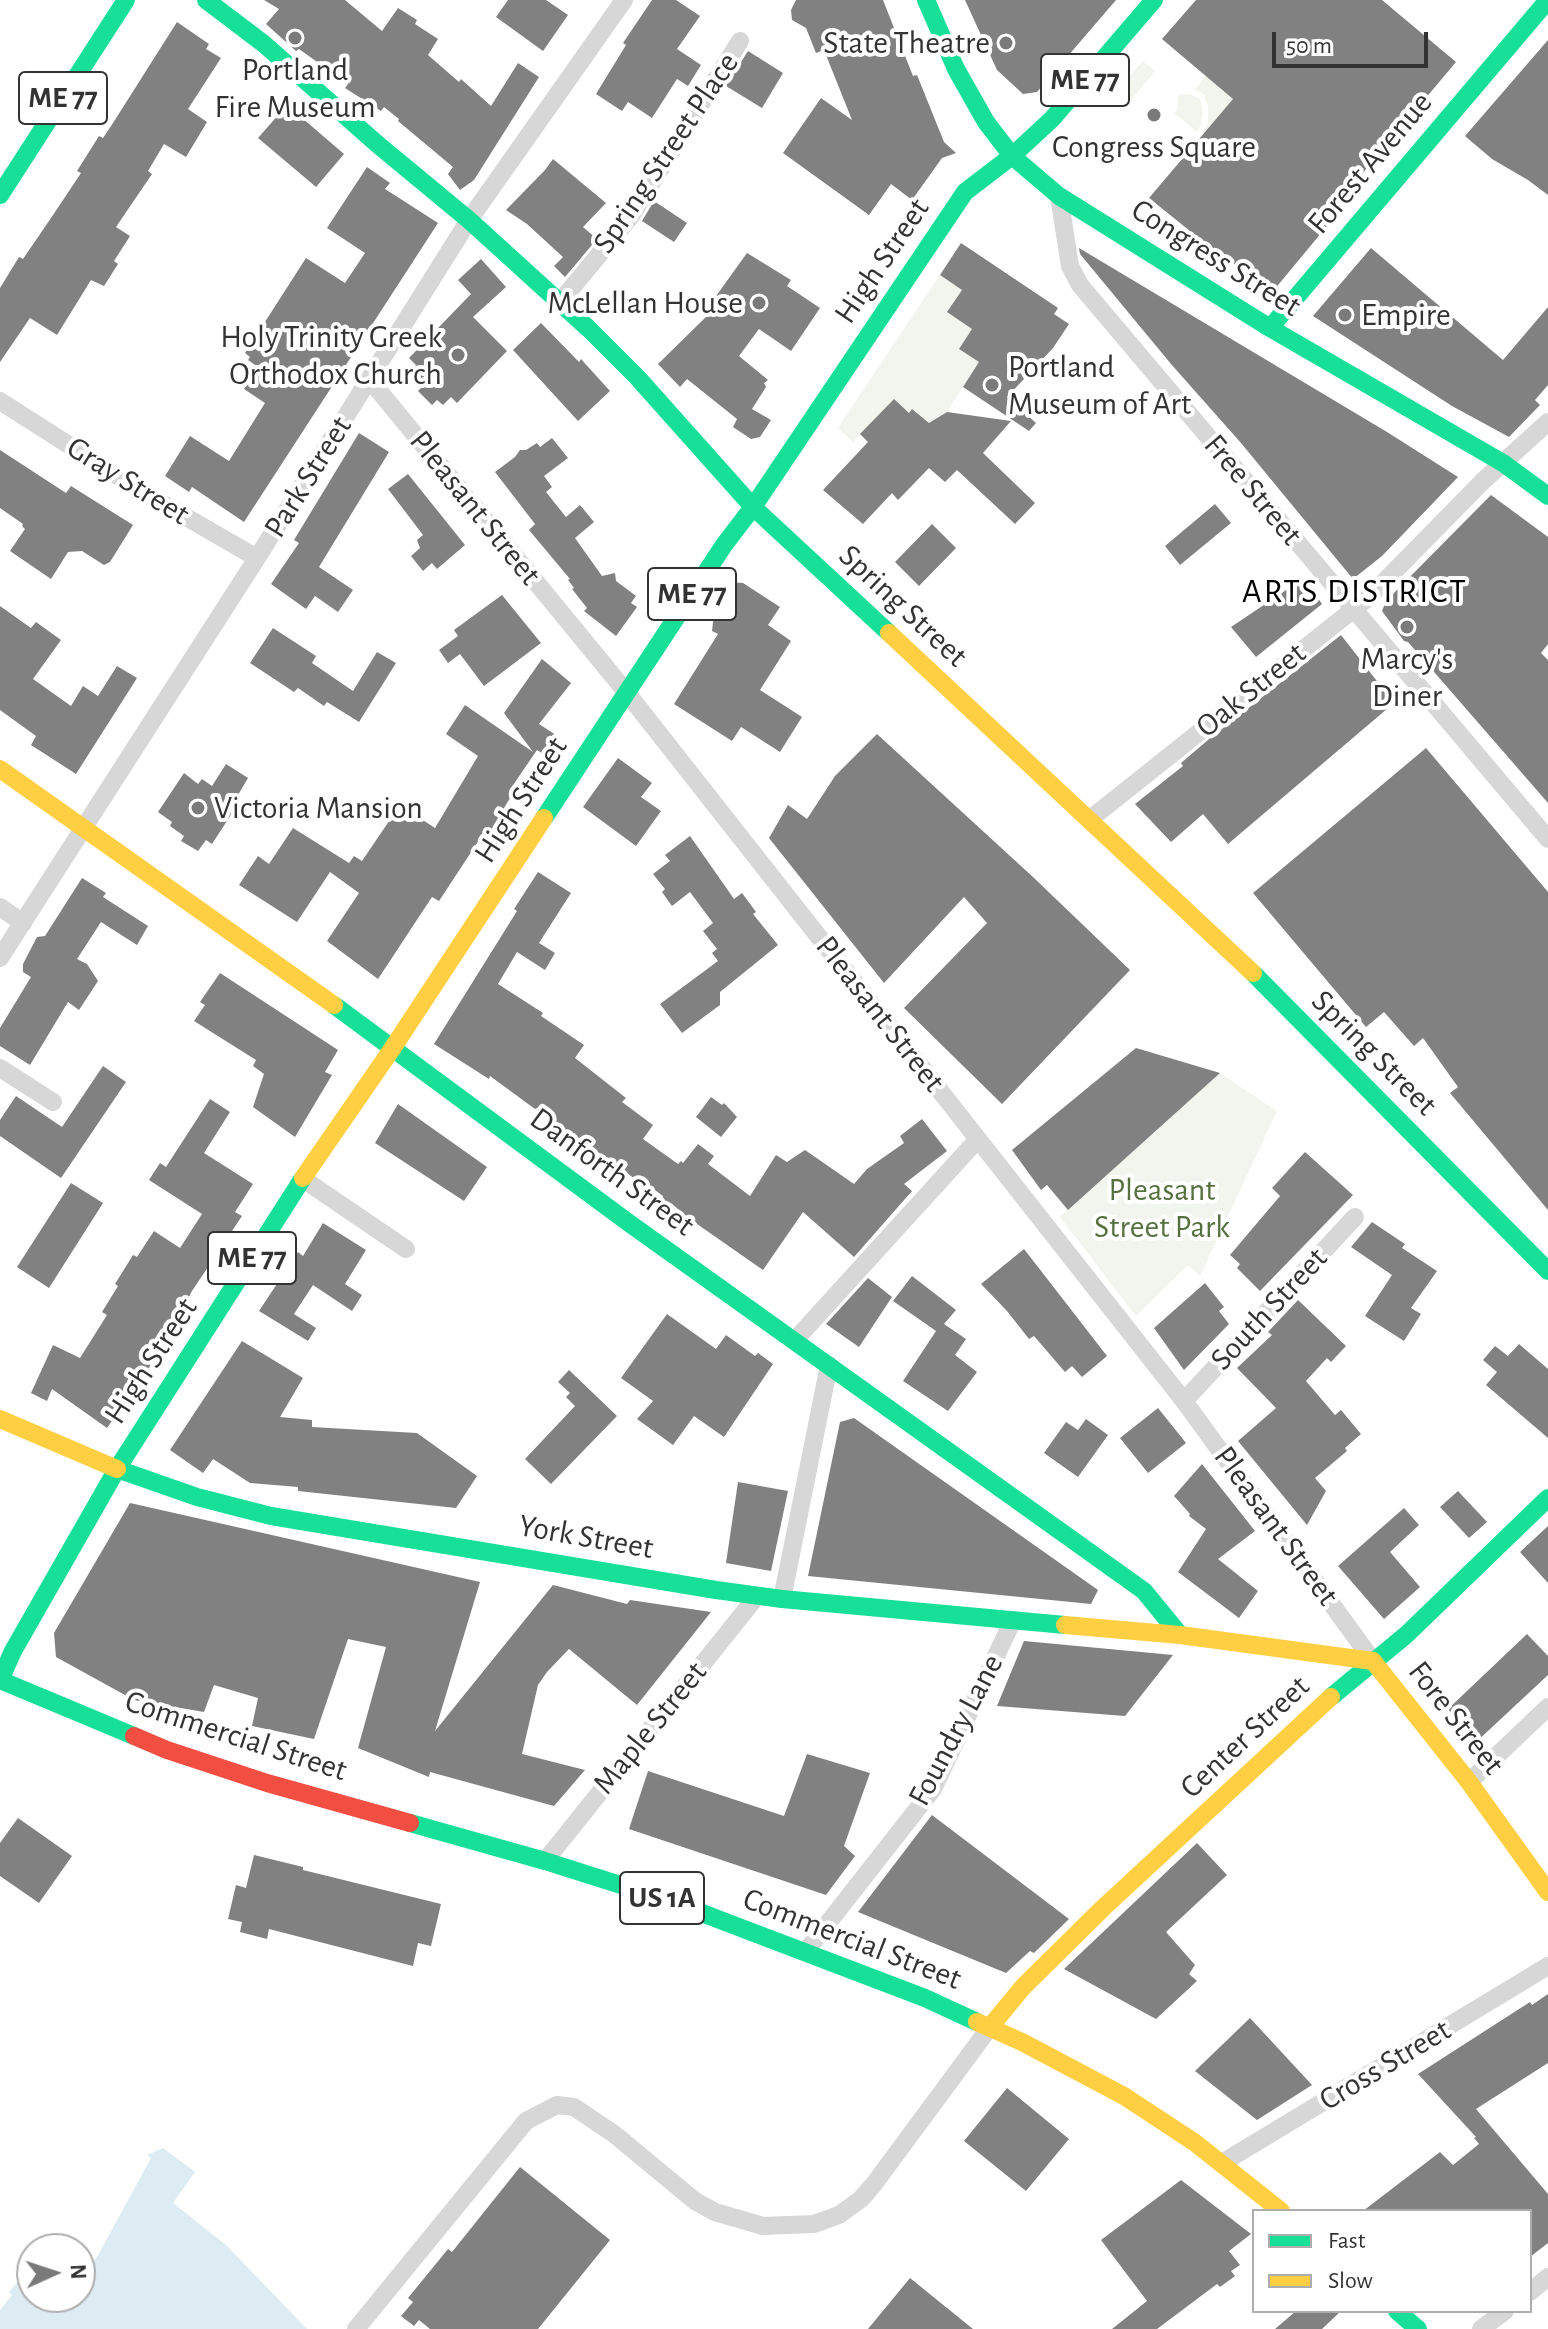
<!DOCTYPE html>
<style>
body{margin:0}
#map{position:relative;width:1548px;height:2329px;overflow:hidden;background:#fff;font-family:"Alegreya Sans",sans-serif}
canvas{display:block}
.legend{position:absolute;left:1252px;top:2209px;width:280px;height:104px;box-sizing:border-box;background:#fff;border:2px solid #adadad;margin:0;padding:10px 14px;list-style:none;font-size:24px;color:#333}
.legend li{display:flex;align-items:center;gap:16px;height:40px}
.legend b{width:40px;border:2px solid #adadad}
.north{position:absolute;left:16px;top:2233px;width:80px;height:80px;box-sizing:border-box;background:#fff;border:2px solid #adadad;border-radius:50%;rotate:87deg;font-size:22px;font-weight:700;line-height:32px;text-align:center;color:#333}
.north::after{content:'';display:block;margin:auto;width:28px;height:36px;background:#7a7a7a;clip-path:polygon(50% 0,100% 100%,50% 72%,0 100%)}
.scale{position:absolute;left:1272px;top:32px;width:156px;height:36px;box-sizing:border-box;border:4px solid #333;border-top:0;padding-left:10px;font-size:24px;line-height:28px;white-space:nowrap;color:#333;-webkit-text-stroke:6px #fff;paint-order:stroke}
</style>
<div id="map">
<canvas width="1548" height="2329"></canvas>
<ul class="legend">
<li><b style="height:10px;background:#16e098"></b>Fast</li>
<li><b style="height:10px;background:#ffcf43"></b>Slow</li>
</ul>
<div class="north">N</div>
<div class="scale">50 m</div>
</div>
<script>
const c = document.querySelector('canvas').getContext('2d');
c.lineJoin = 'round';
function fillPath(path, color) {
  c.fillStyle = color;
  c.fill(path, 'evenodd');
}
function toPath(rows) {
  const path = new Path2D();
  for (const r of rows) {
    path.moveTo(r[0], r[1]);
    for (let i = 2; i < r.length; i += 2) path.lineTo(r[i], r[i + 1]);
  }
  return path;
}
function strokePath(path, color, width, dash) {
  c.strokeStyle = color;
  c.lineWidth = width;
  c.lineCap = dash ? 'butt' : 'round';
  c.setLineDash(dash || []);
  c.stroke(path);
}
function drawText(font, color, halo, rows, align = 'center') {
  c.font = font + ' "Alegreya Sans",sans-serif';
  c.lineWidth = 8;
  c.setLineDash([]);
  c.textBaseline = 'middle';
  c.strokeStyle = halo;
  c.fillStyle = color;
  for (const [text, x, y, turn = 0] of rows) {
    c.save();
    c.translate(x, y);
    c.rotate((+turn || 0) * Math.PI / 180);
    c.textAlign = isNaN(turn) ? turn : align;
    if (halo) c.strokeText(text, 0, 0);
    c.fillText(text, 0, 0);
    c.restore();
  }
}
const green = toPath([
 [1143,61,1155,71,1127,105,1114,94],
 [1206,76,1233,99,1201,136,1208,123,1208,107,1204,94,1194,90],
 [1190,94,1200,99,1203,112,1201,124,1197,132,1174,113,1178,108,1178,95],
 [940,275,962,290,947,312,972,329,959,349,979,362,947,412,938,416,934,427,913,409,909,413,894,399,853,442,838,428],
 [1220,1073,1277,1111,1200,1276,1188,1265,1136,1316,1060,1217]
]);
const water = toPath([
 [163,2148,195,2172,173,2203,226,2245,307,2329,0,2329,0,2310,12,2295,9,2292,32,2265,32,2297,80,2297,80,2279,97,2257,151,2158,147,2155]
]);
const building = toPath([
 [264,0,345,0,382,31,398,8,417,20,415,24,438,39,428,55,459,82,461,79,491,106,518,63,539,77,474,180,460,190,448,174,453,167,398,121,399,119,384,107,381,111,345,88,348,84,299,49,296,51,266,24,279,9],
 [508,0,546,0,568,15,543,51,496,17],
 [652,0,676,0,700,16,677,49,701,65,688,86,677,79,652,118,628,102,622,111,596,94,626,45,623,43],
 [796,0,883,0,913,76,917,75,944,142,956,153,942,158,912,200,891,184,869,215,783,153,821,98,852,120,824,50,816,53,806,28,792,20,791,10],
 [965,0,1116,0,1037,92,1023,94,997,70],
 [1196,0,1382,0,1456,62,1336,205,1341,209,1274,290,1216,252,1149,198,1233,99,1162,39],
 [177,22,209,44,206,49,221,58,188,109,207,122,186,157,164,144,148,171,152,174,116,227,130,236,114,261,118,264,104,286,91,280,57,335,30,318,0,362,0,288,19,257,23,259,51,218,81,173,77,171,99,136,103,138,113,123],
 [1548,40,1548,195,1528,180,1492,159,1465,136],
 [748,51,783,73,762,108,726,86],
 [287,105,344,154,316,187,258,138],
 [553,159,606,203,583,227,597,239,565,277,554,266,563,257,527,224,506,210,545,170],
 [367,167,390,183,385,189,438,223,244,522,192,487,189,492,165,476,190,436,229,461,265,403,244,389,258,367,248,360,250,357,245,353,306,258,345,283,365,253,327,228],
 [654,201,687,223,674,242,642,221],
 [961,243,1058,308,1054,314,1069,324,1053,348,1007,397,1036,423,1029,431,963,387,979,362,959,349,972,329,947,312,962,290,940,275],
 [1079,248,1387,432,1458,477,1382,556,1353,579,1241,443,1171,364,1080,254],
 [1371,248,1503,360,1548,307,1548,385,1535,400,1540,405,1509,437,1452,406,1313,316],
 [747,253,791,280,787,286,820,308,791,351,759,329,739,356,768,380,764,383,766,387,752,409,771,420,760,437,751,439,733,427,737,419,687,379,680,387,658,364,710,313,706,310],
 [481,259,506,287,473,317,507,351,457,403,451,397,443,405,437,400,432,405,418,391,422,387,408,373,416,365,409,358,471,294,458,280],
 [541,323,579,362,581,359,610,391,578,421,513,350],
 [894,399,909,413,912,409,929,423,947,412,1011,421,983,453,1035,503,1015,524,957,470,945,482,929,468,898,500,892,493,863,524,823,490,868,442,860,434],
 [359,433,389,452,319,567,353,590,338,612,315,596,306,609,271,584,299,543,294,540],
 [552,438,568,458,544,476,552,487,546,492,566,517,580,505,594,522,575,538,602,576,615,573,616,581,636,596,631,603,637,607,616,636,584,611,587,608,572,589,574,588,568,580,570,579,529,530,535,524,495,472,515,457,520,450,526,450,537,443,540,447],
 [0,450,66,493,71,486,133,525,110,562,104,565,82,551,68,552,51,579,10,551,25,529,22,526,23,524,0,508],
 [408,474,465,545,437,569,432,563,423,571,411,556,420,548,417,540,423,535,388,489],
 [1491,495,1548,537,1548,644,1541,653,1548,660,1548,803,1408,642,1404,641,1382,611,1386,601],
 [1215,504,1231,523,1180,565,1165,546],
 [932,524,956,548,919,586,895,562],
 [1304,578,1322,604,1256,657,1231,627],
 [728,582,743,583,780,607,768,625,791,641,760,690,802,717,780,752,741,727,732,741,674,704,718,634,712,631,714,614,710,602,718,603,727,593],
 [502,595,541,643,484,686,460,654,448,663,439,650,458,636,454,630],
 [0,606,31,628,36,622,61,640,33,679,71,706,83,686,98,696,117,666,137,678,76,774,31,745,36,736,0,710],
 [273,628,316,656,312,663,353,691,377,652,396,663,359,722,327,702,324,706,298,688,294,692,250,663],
 [1341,635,1394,703,1228,844,1203,814,1171,842,1135,804,1183,766,1181,763,1208,740],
 [542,659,571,683,539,724,559,737,546,756,537,750,509,791,513,793,489,833,485,831,439,901,432,897,378,979,327,941,359,893,330,872,297,922,239,885,258,856,269,864,293,828,349,863,354,856,362,861,400,805,435,828,478,756,446,734,465,705,533,752,504,713],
 [877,734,1033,877,1130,970,1002,1104,904,1008,987,923,964,897,884,983,769,838,788,805,807,819,835,776],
 [1426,748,1548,892,1548,1210,1450,1093,1458,1087,1423,1038,1414,1046,1384,1012,1366,1027,1253,893],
 [618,758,652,783,641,797,661,811,636,846,583,807],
 [226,764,248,778,235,800,238,804,212,844,206,840,198,851,181,841,184,836,170,826,172,822,158,812,184,773,198,784,202,779,212,786],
 [690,836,734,899,742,893,756,912,753,914,778,945,720,992,720,1005,682,1033,660,1004,718,961,712,953,717,949,703,931,713,923,690,892,672,906,662,892,665,889,653,874,670,861,665,855],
 [538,872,571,893,539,943,555,953,545,970,517,952,498,984,543,1013,541,1016,584,1045,575,1058,626,1098,622,1102,653,1125,643,1139,678,1164,681,1161,683,1163,698,1144,714,1156,708,1164,750,1196,776,1155,787,1162,805,1150,854,1184,867,1169,904,1143,900,1136,922,1119,947,1151,904,1184,912,1191,854,1257,803,1212,763,1270,687,1217,671,1203,663,1203,663,1196,644,1182,642,1184,584,1142,577,1142,537,1108,535,1109,490,1076,489,1079,434,1044,517,911,514,909],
 [82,878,106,893,103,897,148,926,137,945,101,922,77,959,87,964,98,981,79,1010,68,1002,30,1065,0,1046,0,1028,31,977,23,972,23,964,37,937,45,936],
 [220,973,338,1050,325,1072,332,1075,295,1137,253,1107,264,1074,253,1066,256,1060,194,1021,205,1005,200,1002],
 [1136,1048,1220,1073,1068,1210,1047,1185,1041,1190,1012,1150],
 [103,1066,126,1082,61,1178,0,1136,0,1120,16,1096,62,1127],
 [711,1097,722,1105,724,1103,737,1117,721,1137,696,1117],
 [210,1099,230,1112,204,1153,253,1184,235,1212,242,1216,192,1291,170,1334,140,1382,107,1428,52,1389,47,1401,31,1393,53,1345,80,1358,107,1315,102,1312,118,1286,115,1284,133,1255,137,1257,154,1231,180,1248,202,1214,149,1180,160,1163,166,1167],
 [398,1104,487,1167,464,1201,375,1143],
 [1305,1152,1353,1195,1260,1291,1237,1268,1240,1264,1230,1255,1280,1196,1272,1188],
 [71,1183,103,1203,49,1288,17,1267],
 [1372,1222,1405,1244,1402,1248,1437,1271,1411,1308,1421,1314,1404,1341,1365,1316,1392,1275,1351,1247],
 [323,1223,366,1250,345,1284,362,1295,352,1311,313,1285,294,1314,316,1328,308,1341,259,1311,298,1252,303,1256],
 [1024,1249,1107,1356,1082,1377,1072,1366,1065,1372,1034,1336,1029,1339,1007,1311,981,1284],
 [912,1276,956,1310,944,1324,966,1339,955,1355,977,1372,948,1411,903,1381,936,1331,893,1301],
 [868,1278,892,1297,859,1347,826,1324],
 [1205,1283,1224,1307,1219,1311,1229,1324,1184,1370,1154,1328],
 [1298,1300,1346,1346,1331,1362,1327,1358,1306,1381,1335,1415,1341,1410,1361,1434,1345,1448,1347,1451,1315,1478,1326,1491,1307,1525,1238,1441,1276,1408,1237,1368,1272,1335,1268,1332],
 [667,1314,716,1349,726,1335,755,1356,758,1353,773,1364,724,1437,694,1416,673,1445,637,1419,653,1401,621,1378],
 [242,1341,303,1378,280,1417,312,1420,312,1427,417,1433,477,1476,456,1508,298,1491,298,1487,250,1483,213,1459,203,1473,170,1450],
 [1519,1344,1548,1369,1548,1438,1486,1385,1497,1372,1483,1360,1495,1346,1508,1356],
 [569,1370,617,1416,551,1484,525,1459,575,1406,566,1397,570,1393,558,1382],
 [1158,1408,1186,1443,1148,1473,1120,1438],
 [854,1418,1098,1590,1091,1604,808,1576,840,1422],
 [1086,1419,1108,1435,1078,1477,1044,1453,1066,1422,1078,1430],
 [1202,1464,1255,1531,1218,1559,1258,1591,1239,1618,1178,1572,1206,1529,1189,1516,1190,1514,1174,1496],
 [738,1482,788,1491,771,1571,726,1563],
 [1458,1491,1487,1522,1469,1538,1440,1507],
 [130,1503,480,1582,435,1731,553,1585,627,1604,630,1600,711,1612,637,1705,569,1649,547,1672,538,1685,522,1754,585,1770,554,1806,430,1772,429,1777,358,1748,386,1647,348,1639,314,1739,252,1726,258,1698,214,1685,204,1712,134,1700,56,1657,54,1633],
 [1404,1508,1419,1525,1390,1552,1420,1587,1384,1619,1338,1566],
 [1548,1526,1548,1583,1520,1552],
 [1527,1634,1548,1656,1548,1675,1474,1744,1448,1709],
 [1024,1641,1173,1655,1125,1716,997,1706],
 [807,1754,870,1773,844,1846,855,1856,826,1895,629,1829,648,1771,784,1816],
 [932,1815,1069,1919,1034,1953,1030,1951,1006,1973,858,1912],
 [18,1818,72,1856,39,1903,0,1876,0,1843],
 [1197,1843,1227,1875,1166,1932,1195,1965,1189,1974,1197,1981,1156,2019,1064,1969],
 [254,1855,303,1867,303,1870,441,1904,431,1946,418,1943,413,1966,269,1929,267,1939,240,1932,242,1922,228,1919,236,1885,246,1888],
 [1548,1994,1548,2063,1476,2109,1548,2194,1548,2243,1530,2257,1530,2211,1363,2211,1440,2152,1453,2165,1479,2144,1474,2138,1476,2137,1418,2074,1530,2002,1532,2005],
 [1250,2018,1312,2085,1257,2120,1195,2071],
 [1007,2088,1069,2139,1026,2191,964,2141],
 [520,2167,610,2240,538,2329,430,2329,419,2320,414,2326,401,2316,413,2302,408,2298,448,2249,452,2252],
 [1181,2180,1251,2234,1229,2251,1240,2265,1231,2271,1235,2276,1220,2287,1217,2284,1157,2329,1112,2329,1147,2301,1101,2240],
 [910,2278,973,2329,868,2329],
 [1296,2311,1341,2311,1322,2329,1275,2329]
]);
const street = toPath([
 [1059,196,1070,266,1080,285,1548,839],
 [560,302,631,216,740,41],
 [370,380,627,693,1184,1401,1373,1661],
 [0,401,141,491,257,558],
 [1089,820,1369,597,1483,481,1548,422],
 [0,907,23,923],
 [0,958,257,558,469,220,624,0],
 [0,1068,53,1102],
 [303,1179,406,1249],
 [795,1340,978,1139],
 [1184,1401,1355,1217],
 [782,1599,829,1365],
 [1469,1782,1548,1707],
 [545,1861,757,1596],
 [806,1951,933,1789,1013,1620],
 [1222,2163,1548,1966],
 [1530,2292,1548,2277],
 [356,2329,526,2121,557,2105,574,2107,614,2134,695,2201,715,2212,763,2226,814,2224,839,2215,861,2199,874,2184,990,2027],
 [1481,2329,1505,2311]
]);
const fast = toPath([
 [206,0,264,44,376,143,469,220,589,329,637,377,753,507,889,633],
 [926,0,956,69,986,122,1012,156],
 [1012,156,1059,196,1270,328,1503,463,1548,496],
 [0,195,126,0],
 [1270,328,1548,0],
 [544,818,724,545,753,507,965,192,1012,156,1052,119,1154,0],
 [1253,973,1548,1271],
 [334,1005,629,1223,1144,1591,1180,1635],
 [117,1469,197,1497,271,1516,716,1590,782,1599,1065,1625],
 [1331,1697,1406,1635,1548,1498],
 [134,1736,0,1680,13,1651,117,1469,303,1178],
 [410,1823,545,1861,665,1899,925,1998,977,2022],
 [1397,2311,1418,2329]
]);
const slow = toPath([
 [889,633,1253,973],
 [0,769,334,1005],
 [303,1178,392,1049,544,818],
 [0,1419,117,1469],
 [1065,1625,1180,1635,1373,1661,1469,1782,1548,1892],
 [977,2022,1022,2042,1124,2096,1194,2142,1281,2211],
 [990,2027,1023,1987,1103,1908,1331,1697]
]);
const jam = toPath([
 [134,1736,167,1750,267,1783,410,1823]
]);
const markers = [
 [295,38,8,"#7a7a7a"],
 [1006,43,8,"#7a7a7a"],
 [1154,115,8,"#7a7a7a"],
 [759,303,8,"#7a7a7a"],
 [1345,315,8,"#7a7a7a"],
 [458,355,8,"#7a7a7a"],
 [992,385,8,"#7a7a7a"],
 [1407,627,8,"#7a7a7a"],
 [198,808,8,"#7a7a7a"]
];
const shields = [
 [1085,80,88],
 [63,98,88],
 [692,594,88],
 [252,1258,88],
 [662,1898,84]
];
const shieldNames = [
 ["ME 77",1085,80],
 ["ME 77",63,98],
 ["ME 77",692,594],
 ["ME 77",252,1258],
 ["US 1A",662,1898]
];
const poiNames = [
 ["State Theatre",990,43],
 ["Portland",295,70,"center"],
 ["Fire Museum",295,107,"center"],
 ["Congress Square",1154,147,"center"],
 ["McLellan House",743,303],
 ["Empire",1361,315,"left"],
 ["Holy Trinity Greek",442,337],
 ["Orthodox Church",442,374],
 ["Portland",1008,367,"left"],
 ["Museum of Art",1008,404,"left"],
 ["Marcy's",1407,659,"center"],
 ["Diner",1407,696,"center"],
 ["Victoria Mansion",214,808,"left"]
];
const streetNames = [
 ["Spring Street Place",666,153,-56],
 ["Forest Avenue",1370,163,-50],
 ["Congress Street",1216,258,32],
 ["High Street",882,261,-56],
 ["Park Street",308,477,-58],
 ["Gray Street",128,481,32],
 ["Free Street",1253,490,50],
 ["Pleasant Street",475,508,51],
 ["Spring Street",903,606,43],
 ["Oak Street",1251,690,-39],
 ["High Street",521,800,-57],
 ["Pleasant Street",880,1014,52],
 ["Spring Street",1374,1053,45],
 ["Danforth Street",612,1172,36],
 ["South Street",1269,1309,-47],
 ["High Street",151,1361,-57],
 ["Pleasant Street",1276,1526,54],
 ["York Street",586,1537,10],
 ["Fore Street",1456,1718,52],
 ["Maple Street",650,1728,-51],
 ["Foundry Lane",956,1730,-62],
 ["Commercial Street",236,1736,18],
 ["Center Street",1245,1737,-43],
 ["Commercial Street",852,1939,21],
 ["Cross Street",1385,2065,-31]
];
const parkNames = [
 ["Pleasant",1162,1190],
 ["Street Park",1162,1227]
];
const neighbourhoodNames = [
 ["ARTS DISTRICT",1355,592]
];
fillPath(green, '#f1f5ed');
fillPath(water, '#ddebf3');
fillPath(building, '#818181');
strokePath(street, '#d7d7d7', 18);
strokePath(fast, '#16e098', 18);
strokePath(slow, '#ffcf43', 18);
strokePath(jam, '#f24e42', 18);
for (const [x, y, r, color] of markers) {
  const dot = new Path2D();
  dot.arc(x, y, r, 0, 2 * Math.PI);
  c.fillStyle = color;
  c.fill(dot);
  strokePath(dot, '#fff', 3);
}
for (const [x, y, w] of shields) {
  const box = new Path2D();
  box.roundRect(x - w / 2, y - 26, w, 52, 6);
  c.fillStyle = '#fff';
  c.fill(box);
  strokePath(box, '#333', 2);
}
drawText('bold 30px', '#333', null, shieldNames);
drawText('32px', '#333', '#fff', poiNames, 'right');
drawText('32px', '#333', '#fff', streetNames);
drawText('32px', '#56703f', '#fff', parkNames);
c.letterSpacing = '2px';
drawText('34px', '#000', '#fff', neighbourhoodNames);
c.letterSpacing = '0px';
</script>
